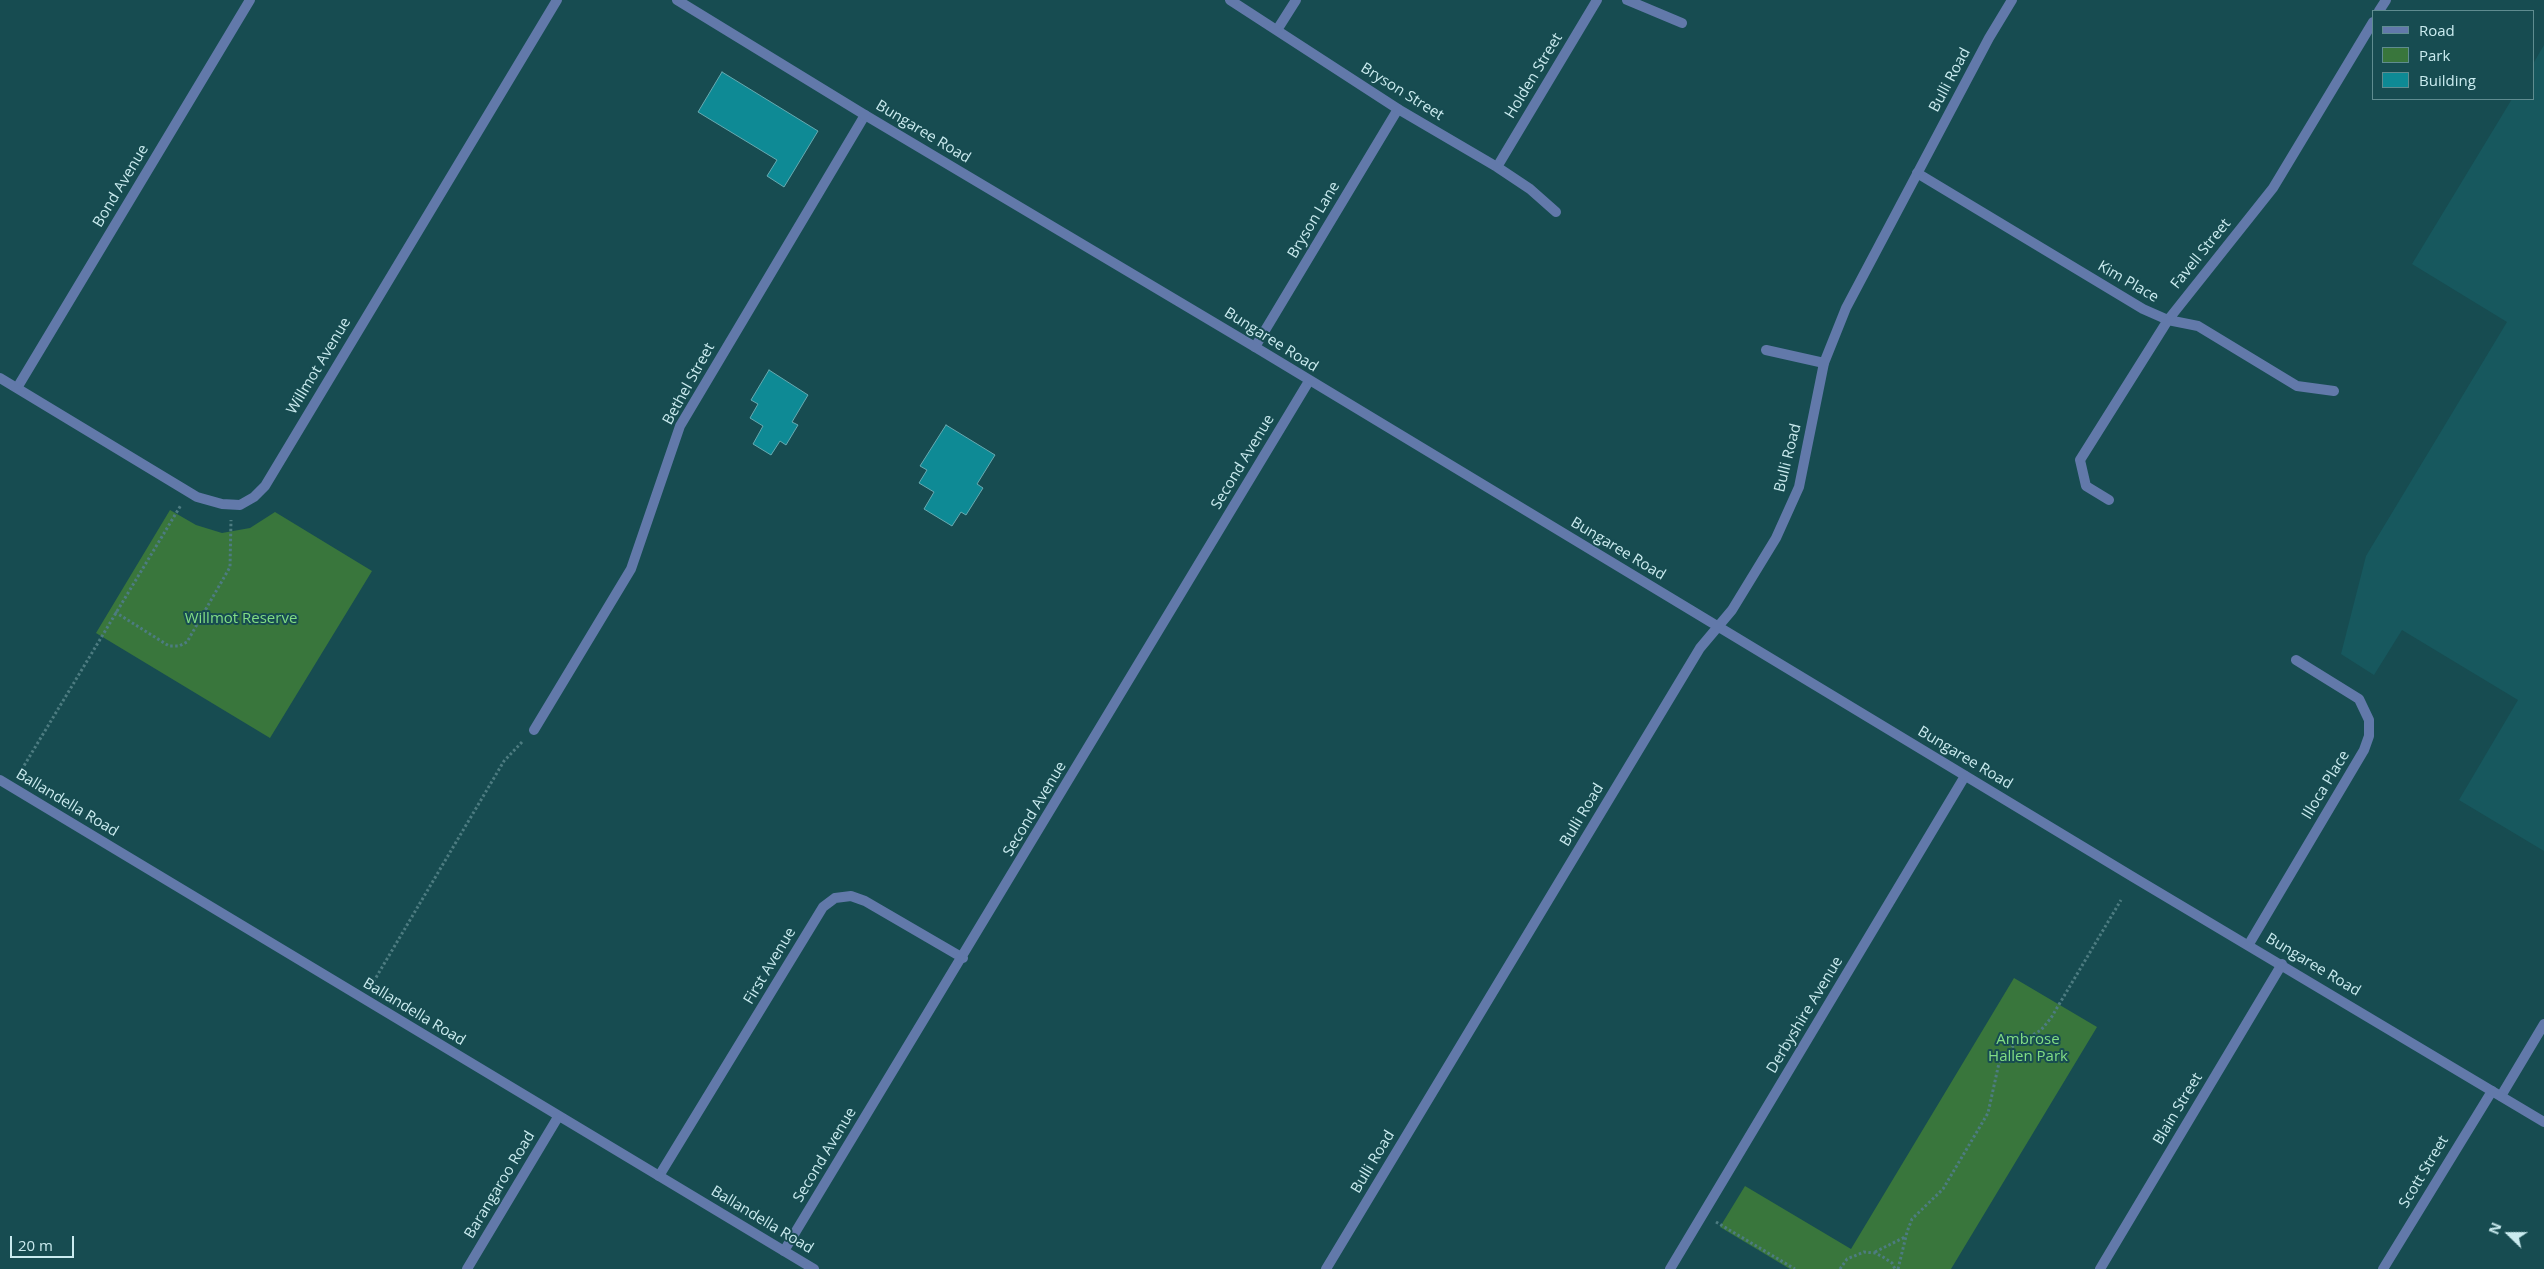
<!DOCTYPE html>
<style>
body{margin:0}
#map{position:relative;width:2544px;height:1269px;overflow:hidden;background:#174c51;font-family:"Open Sans",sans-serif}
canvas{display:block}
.legend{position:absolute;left:2372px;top:10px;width:162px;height:90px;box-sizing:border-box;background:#174c51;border:1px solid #5f8c90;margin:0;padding:6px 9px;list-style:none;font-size:15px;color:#caebef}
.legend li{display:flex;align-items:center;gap:10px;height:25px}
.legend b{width:25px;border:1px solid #5f8c90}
.north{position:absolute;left:2484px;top:1209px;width:50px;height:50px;-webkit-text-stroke:4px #174c51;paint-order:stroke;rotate:292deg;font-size:14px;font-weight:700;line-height:20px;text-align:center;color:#caebef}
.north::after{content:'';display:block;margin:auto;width:18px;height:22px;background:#caebef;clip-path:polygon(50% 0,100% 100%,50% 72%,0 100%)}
.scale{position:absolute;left:10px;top:1236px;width:64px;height:22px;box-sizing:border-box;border:2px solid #caebef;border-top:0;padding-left:6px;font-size:15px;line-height:18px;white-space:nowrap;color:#caebef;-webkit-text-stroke:4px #174c51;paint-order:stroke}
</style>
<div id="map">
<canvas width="2544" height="1269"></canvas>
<ul class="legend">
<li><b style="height:6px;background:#6279aa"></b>Road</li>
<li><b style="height:14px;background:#39763c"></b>Park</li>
<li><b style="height:14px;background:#0e8a95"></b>Building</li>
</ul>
<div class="north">N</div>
<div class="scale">20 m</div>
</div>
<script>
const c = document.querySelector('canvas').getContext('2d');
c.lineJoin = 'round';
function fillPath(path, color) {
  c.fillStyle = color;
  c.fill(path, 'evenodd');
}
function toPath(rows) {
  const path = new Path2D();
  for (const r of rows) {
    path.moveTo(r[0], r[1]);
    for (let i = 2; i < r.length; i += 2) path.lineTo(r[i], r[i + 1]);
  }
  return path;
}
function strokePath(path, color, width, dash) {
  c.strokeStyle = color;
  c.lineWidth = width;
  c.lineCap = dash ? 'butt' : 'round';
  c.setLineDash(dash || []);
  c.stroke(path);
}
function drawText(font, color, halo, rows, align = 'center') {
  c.font = font + ' "Open Sans",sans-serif';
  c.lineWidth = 4;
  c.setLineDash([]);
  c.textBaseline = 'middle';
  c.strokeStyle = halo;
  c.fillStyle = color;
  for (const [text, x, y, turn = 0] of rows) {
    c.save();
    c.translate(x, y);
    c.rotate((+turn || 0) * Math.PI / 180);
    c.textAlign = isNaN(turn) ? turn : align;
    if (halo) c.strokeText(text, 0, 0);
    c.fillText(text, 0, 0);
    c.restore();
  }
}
const built = toPath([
 [2544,45,2544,851,2459,800,2518,700,2402,630,2374,675,2341,654,2366,556,2507,322,2412,264,2512,99,2533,99,2533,64]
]);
const green = toPath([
 [170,510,196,525,222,533,250,528,275,512,372,571,270,738,96,633],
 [2014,978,2097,1027,1951,1269,1790,1269,1720,1227,1745,1186,1851,1249]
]);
const building = toPath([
 [722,72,818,131,784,187,767,176,777,160,698,112,722,72],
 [769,370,808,395,792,422,798,425,786,445,780,441,771,455,753,444,763,426,750,418,758,404,751,400,769,370],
 [946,425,995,455,977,484,983,488,966,515,961,512,952,526,924,509,934,492,919,483,927,470,920,466,946,425]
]);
const path = toPath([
 [115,612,169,646,179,646,187,642,230,567,231,520],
 [19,774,181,505],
 [371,986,504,761,523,741],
 [1716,1222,1795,1269],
 [1875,1252,1905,1237],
 [1840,1269,1847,1259,1864,1252,1875,1253,1883,1257,1892,1263,1895,1269],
 [1898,1269,1907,1232,1912,1219,1943,1189,1988,1113,1999,1063,2013,1046,2041,1030,2051,1018,2121,900]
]);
const service = toPath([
 [1255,347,1398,109]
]);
const minor = toPath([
 [1230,0,1398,109,1497,167,1530,189,1556,212],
 [1627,0,1682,23],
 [2379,11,2386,0],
 [1277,30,1296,0],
 [1497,167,1597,0],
 [1917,173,2143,309,2168,320,2198,326,2297,386,2334,391],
 [1766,350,1824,363],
 [0,378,197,497,222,504,240,505,254,497,265,486,557,0],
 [17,388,250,0],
 [2109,500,2086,486,2080,460,2168,320,2273,188,2373,22],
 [534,730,631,569,680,426,865,115],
 [2249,944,2364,750,2369,736,2369,720,2359,699,2296,660],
 [2501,1096,2544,1024],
 [659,1176,823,907,835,898,851,896,865,901,963,958],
 [784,1251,1309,381],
 [1670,1269,1965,776],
 [2100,1269,2282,964],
 [2383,1269,2492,1091]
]);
const tertiary = toPath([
 [677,0,865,115,1255,347,2133,877,2544,1122],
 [0,780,814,1269],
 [467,1269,558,1117],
 [1326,1269,1700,648,1732,610,1776,538,1799,487,1824,363,1846,308,1989,38,2012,0]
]);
const streetNames = [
 ["Holden Street",1534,76,-59],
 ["Bulli Road",1950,80,-62],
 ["Bryson Street",1402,92,32],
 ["Bungaree Road",923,132,31],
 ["Bond Avenue",121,186,-59],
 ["Bryson Lane",1314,220,-59],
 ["Favell Street",2201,254,-51],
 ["Kim Place",2128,282,30],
 ["Bungaree Road",1271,340,32],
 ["Willmot Avenue",319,366,-59],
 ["Bethel Street",689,384,-61],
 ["Bulli Road",1788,458,-76],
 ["Second Avenue",1243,462,-59],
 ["Bungaree Road",1618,549,31],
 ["Bungaree Road",1965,758,31],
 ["Illoca Place",2326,785,-59],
 ["Ballandella Road",67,803,31],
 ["Second Avenue",1035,809,-59],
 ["Bulli Road",1582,815,-59],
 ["Bungaree Road",2313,965,31],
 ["First Avenue",770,966,-59],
 ["Ballandella Road",414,1012,31],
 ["Derbyshire Avenue",1805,1015,-59],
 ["Blain Street",2178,1109,-59],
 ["Second Avenue",825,1155,-59],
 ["Bulli Road",1373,1162,-59],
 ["Scott Street",2424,1172,-59],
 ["Barangaroo Road",500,1185,-59],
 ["Ballandella Road",762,1220,31]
];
const parkNames = [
 ["Willmot Reserve",241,619],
 ["Ambrose",2028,1040],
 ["Hallen Park",2028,1057]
];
fillPath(built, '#17585e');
fillPath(green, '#39763c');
fillPath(building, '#0e8a95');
strokePath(building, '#67aab1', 1);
strokePath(path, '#4d7c81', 3, [2.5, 2.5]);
strokePath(service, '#6279aa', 10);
strokePath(minor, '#6279aa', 10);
strokePath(tertiary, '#6279aa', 10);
drawText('15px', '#caebef', '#174c51', streetNames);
drawText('15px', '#82dd84', '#174c51', parkNames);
</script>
